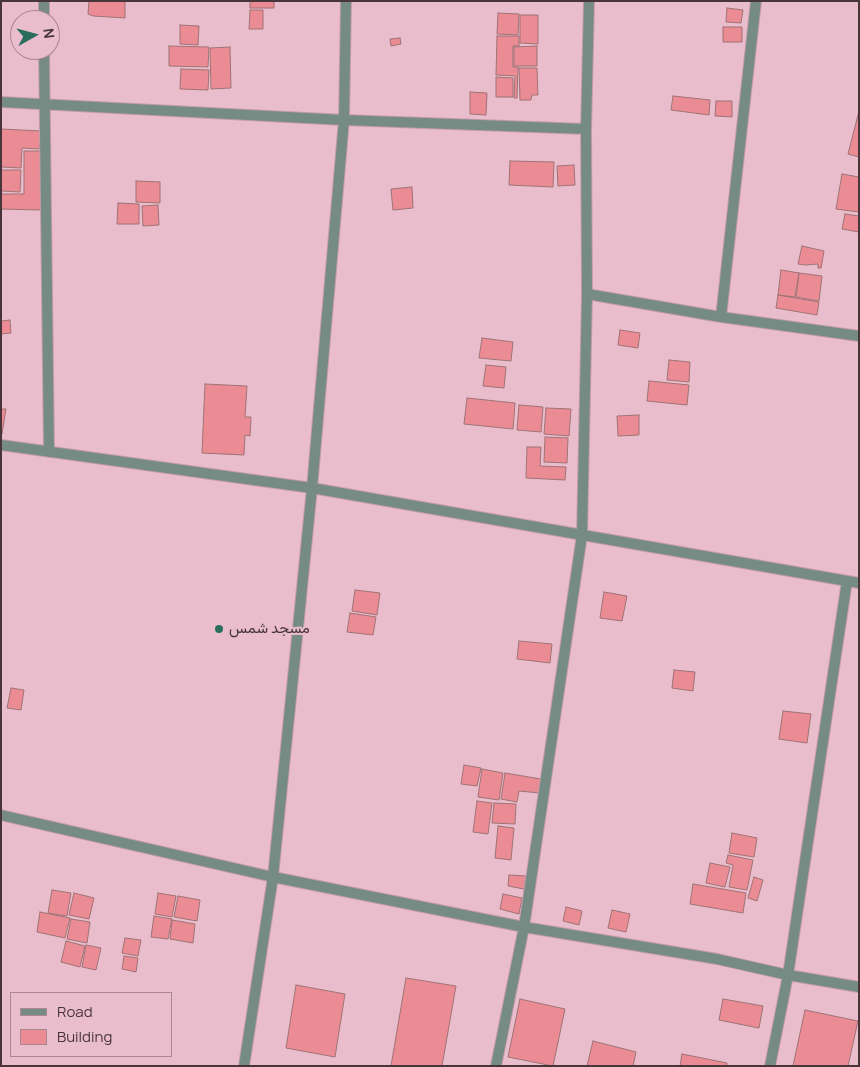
<!DOCTYPE html>
<meta charset="utf-8">
<style>
body{margin:0}
#map{position:relative;width:860px;height:1067px;overflow:hidden;background:#eabdcd;font-family:Manrope,sans-serif}
canvas{display:block}
.frame{position:absolute;inset:0;border:2px solid #47353b;pointer-events:none}
.legend{position:absolute;left:10px;top:992px;width:162px;height:65px;box-sizing:border-box;background:#eabdcd;border:1px solid #a98793;margin:0;padding:6px 9px;list-style:none;font-size:15px;color:#47353b}
.legend li{display:flex;align-items:center;gap:10px;height:25px}
.legend b{width:25px;border:1px solid #a98793}
.north{position:absolute;left:10px;top:10px;width:50px;height:50px;box-sizing:border-box;background:#eabdcd;border:1px solid #a98793;border-radius:50%;rotate:83deg;font-size:14px;font-weight:700;line-height:20px;text-align:center;color:#47353b}
.north::after{content:'';display:block;margin:auto;width:18px;height:22px;background:#2a6d5d;clip-path:polygon(50% 0,100% 100%,50% 72%,0 100%)}
</style>
<div id="map">
<canvas width="860" height="1067"></canvas>
<div class="frame"></div>
<ul class="legend">
<li><b style="height:6px;background:#778b85"></b>Road</li>
<li><b style="height:14px;background:#eb8c94"></b>Building</li>
</ul>
<div class="north">N</div>
</div>
<script>
const c = document.querySelector('canvas').getContext('2d');
c.lineJoin = 'round';
function fillPath(path, color) {
  c.fillStyle = color;
  c.fill(path, 'evenodd');
}
function toPath(rows) {
  const path = new Path2D();
  for (const r of rows) {
    path.moveTo(r[0], r[1]);
    for (let i = 2; i < r.length; i += 2) path.lineTo(r[i], r[i + 1]);
  }
  return path;
}
function strokePath(path, color, width, dash) {
  c.strokeStyle = color;
  c.lineWidth = width;
  c.lineCap = dash ? 'butt' : 'round';
  c.setLineDash(dash || []);
  c.stroke(path);
}
function drawText(font, color, halo, rows, align = 'center') {
  c.font = font + ' Manrope,Vazirmatn,sans-serif';
  c.lineWidth = 4;
  c.setLineDash([]);
  c.textBaseline = 'middle';
  c.strokeStyle = halo;
  c.fillStyle = color;
  for (const [text, x, y, turn = 0] of rows) {
    c.save();
    c.translate(x, y);
    c.rotate((+turn || 0) * Math.PI / 180);
    c.textAlign = isNaN(turn) ? turn : align;
    if (halo) c.strokeText(text, 0, 0);
    c.fillText(text, 0, 0);
    c.restore();
  }
}
const building = toPath([
 [89,1,125,1,125,18,93,16,88,14,89,1],
 [250,1,274,1,274,8,250,8,250,1],
 [727,8,743,10,741,23,726,22,727,8],
 [250,10,263,10,263,29,249,29,250,10],
 [498,13,519,14,518,35,497,34,498,13],
 [520,15,538,15,538,44,520,43,520,15],
 [180,25,199,26,198,45,180,44,180,25],
 [723,27,742,27,742,42,723,42,723,27],
 [497,36,519,36,519,46,513,46,513,67,518,67,517,98,514,98,515,76,496,75,497,36],
 [400,38,401,44,391,46,390,39,400,38],
 [169,46,209,47,208,67,169,66,169,46],
 [537,46,537,66,514,66,514,47,537,46],
 [230,47,231,88,211,89,210,48,230,47],
 [519,68,537,68,538,95,532,95,531,100,520,100,519,68],
 [181,69,209,70,208,90,180,89,181,69],
 [496,77,513,78,513,97,496,97,496,77],
 [470,92,487,93,486,115,470,114,470,92],
 [673,96,710,100,709,115,671,110,673,96],
 [716,101,732,101,732,117,715,116,716,101],
 [859,111,859,157,848,154,859,111],
 [1,129,41,131,39,149,22,148,21,168,1,167,1,129],
 [24,151,41,151,41,210,1,209,1,194,24,194,24,151],
 [510,161,554,162,553,187,509,185,510,161],
 [574,165,575,185,558,186,557,166,574,165],
 [1,170,21,170,20,192,1,191,1,170],
 [842,174,859,177,859,212,836,209,842,174],
 [136,181,160,182,160,203,136,202,136,181],
 [412,187,413,208,393,210,391,189,412,187],
 [118,203,139,204,139,224,117,224,118,203],
 [158,205,159,225,143,226,142,206,158,205],
 [845,214,859,216,859,232,842,229,845,214],
 [802,246,824,251,821,268,818,268,818,264,805,265,798,264,802,246],
 [781,270,799,273,795,297,778,295,781,270],
 [799,273,822,276,819,301,796,297,799,273],
 [778,295,819,302,817,315,776,308,778,295],
 [10,320,11,333,1,334,1,321,10,320],
 [620,330,640,333,638,348,618,345,620,330],
 [482,338,513,342,511,361,479,358,482,338],
 [669,360,690,362,689,382,667,380,669,360],
 [486,365,506,367,504,388,483,386,486,365],
 [649,381,689,385,687,405,647,401,649,381],
 [205,384,247,386,245,417,251,417,250,436,245,435,244,455,202,453,205,384],
 [467,398,515,403,513,429,464,424,467,398],
 [519,405,543,407,541,432,517,430,519,405],
 [546,408,571,409,569,436,544,434,546,408],
 [1,409,6,409,2,434,1,434,1,409],
 [639,415,639,435,618,436,617,416,639,415],
 [545,437,568,438,567,463,544,462,545,437],
 [527,447,541,447,540,466,566,467,565,480,526,478,527,447],
 [355,590,380,593,377,615,352,611,355,590],
 [604,592,627,596,622,621,600,618,604,592],
 [350,613,376,617,373,635,347,632,350,613],
 [519,641,552,644,550,663,517,659,519,641],
 [674,670,695,672,693,691,672,688,674,670],
 [11,688,24,690,21,710,7,708,11,688],
 [783,711,811,714,807,743,779,739,783,711],
 [464,765,481,768,477,786,461,784,464,765],
 [482,769,503,773,499,800,478,797,482,769],
 [505,773,541,779,540,793,519,791,517,802,501,799,505,773],
 [477,801,492,803,488,834,473,832,477,801],
 [494,803,516,804,515,824,492,823,494,803],
 [498,826,514,828,511,860,495,858,498,826],
 [732,833,757,838,754,857,729,853,732,833],
 [728,855,753,860,747,890,729,887,733,865,726,863,728,855],
 [710,863,730,867,725,887,706,883,710,863],
 [509,875,526,876,524,889,508,886,509,875],
 [754,877,763,880,757,901,748,898,754,877],
 [693,884,746,893,743,913,690,904,693,884],
 [52,890,71,893,67,916,48,913,52,890],
 [74,893,94,898,89,919,69,915,74,893],
 [158,893,176,896,172,917,155,914,158,893],
 [503,894,522,898,519,914,500,909,503,894],
 [178,896,200,900,197,921,174,917,178,896],
 [566,907,582,911,579,925,563,921,566,907],
 [612,910,630,914,626,932,608,928,612,910],
 [40,912,70,918,65,938,37,932,40,912],
 [154,916,172,919,168,939,151,937,154,916],
 [71,919,90,922,87,943,67,939,71,919],
 [172,920,195,924,193,943,170,939,172,920],
 [125,938,141,940,138,956,122,953,125,938],
 [66,941,85,946,80,967,61,962,66,941],
 [86,945,101,948,96,970,82,967,86,945],
 [124,956,138,958,136,972,122,969,124,956],
 [406,978,456,986,442,1066,391,1066,406,978],
 [296,985,345,994,335,1057,286,1048,296,985],
 [520,999,565,1009,553,1066,508,1057,520,999],
 [723,999,763,1006,759,1028,719,1020,723,999],
 [805,1010,858,1021,848,1066,793,1066,805,1010],
 [593,1041,636,1052,633,1066,587,1066,593,1041],
 [682,1054,727,1063,727,1066,680,1066,682,1054]
]);
const minor = toPath([
 [44,20,44,1],
 [44,50,49,452],
 [1,102,344,120,586,129],
 [587,294,721,317,859,336],
 [721,317,756,1],
 [1,445,312,488,859,583],
 [1,815,273,877,524,927,717,959,788,975,859,987],
 [244,1066,273,877,312,488,344,120,346,1],
 [496,1066,524,927,582,535,587,294,586,129,589,1],
 [770,1066,788,975,847,581]
]);
const markers = [
 [219,629,5,"#2a6d5d"]
];
const poiNames = [
 ["مسجد شمس",229,629]
];
fillPath(building, '#eb8c94');
strokePath(building, '#9e7375', 1);
strokePath(minor, '#c39caa', 12);
strokePath(minor, '#778b85', 10);
for (const [x, y, r, color] of markers) {
  const dot = new Path2D();
  dot.arc(x, y, r, 0, 2 * Math.PI);
  c.fillStyle = color;
  c.fill(dot);
  strokePath(dot, '#eabdcd', 2);
}
drawText('15px', '#47353b', '#eabdcd', poiNames, 'left');
</script>
